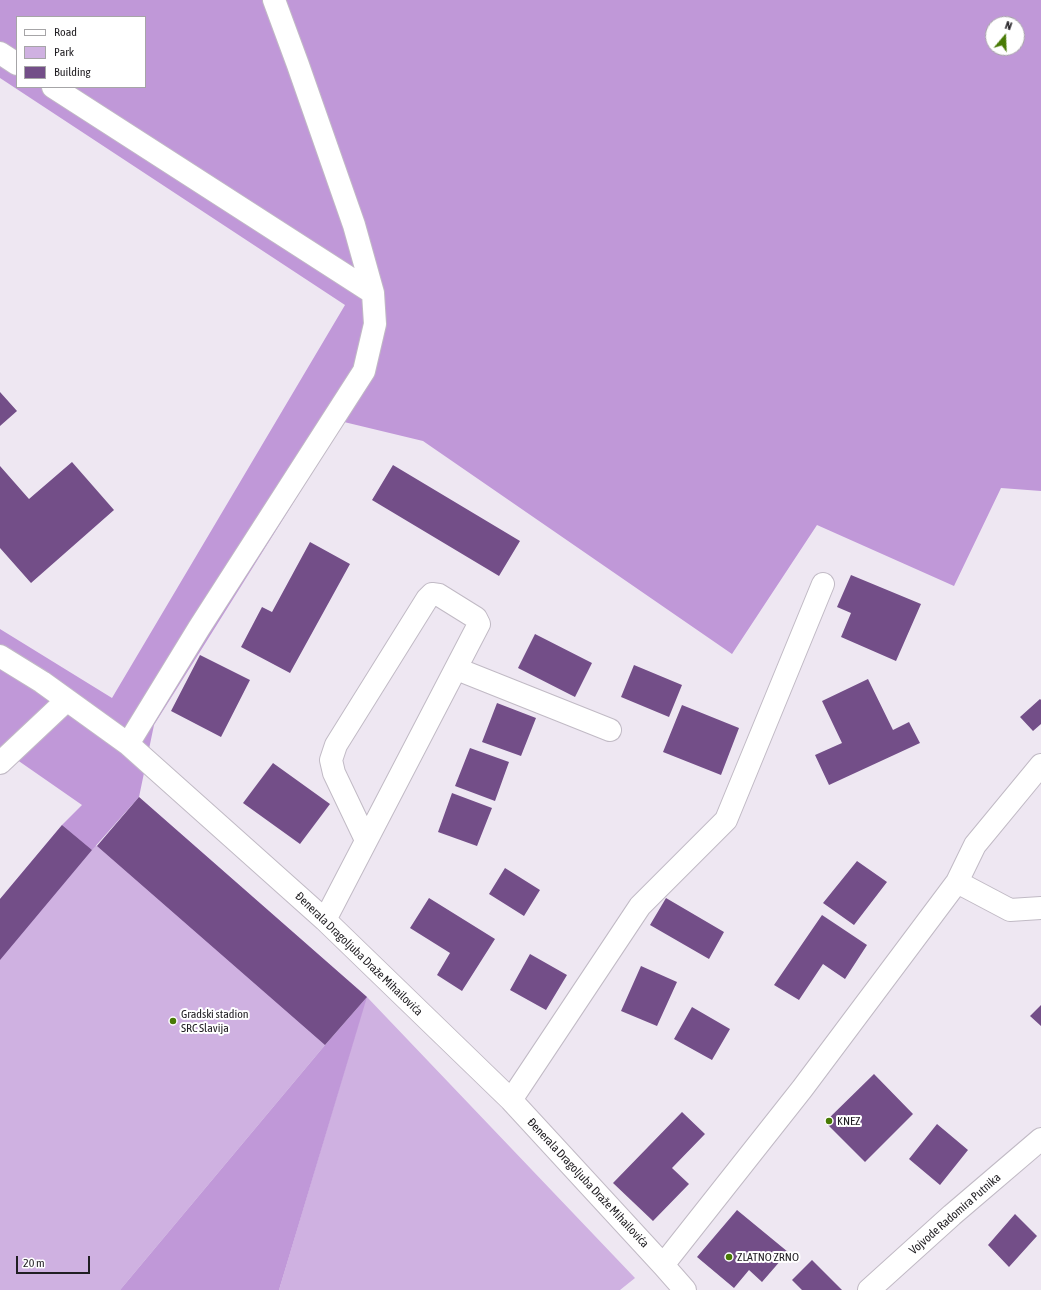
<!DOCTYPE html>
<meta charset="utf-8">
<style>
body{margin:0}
#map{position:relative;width:1041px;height:1290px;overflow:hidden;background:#eee7f2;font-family:"Asap Condensed",sans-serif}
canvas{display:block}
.legend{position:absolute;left:16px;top:16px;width:130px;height:72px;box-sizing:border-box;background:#fff;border:1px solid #a6a5a7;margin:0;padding:5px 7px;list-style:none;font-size:12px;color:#201e22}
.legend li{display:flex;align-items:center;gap:8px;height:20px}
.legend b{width:20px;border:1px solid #a6a5a7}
.north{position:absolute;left:985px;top:16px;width:40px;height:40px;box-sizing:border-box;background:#fff;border:1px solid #a6a5a7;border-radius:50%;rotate:19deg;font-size:11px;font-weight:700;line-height:16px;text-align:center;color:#201e22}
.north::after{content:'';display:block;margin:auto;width:14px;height:18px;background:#487a05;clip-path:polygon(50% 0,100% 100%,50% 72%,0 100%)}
.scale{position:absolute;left:16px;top:1256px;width:74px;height:18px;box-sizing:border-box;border:2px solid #201e22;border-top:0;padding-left:5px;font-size:12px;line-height:14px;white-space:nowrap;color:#201e22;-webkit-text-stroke:3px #fff;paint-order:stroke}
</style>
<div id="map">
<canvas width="1041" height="1290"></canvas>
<ul class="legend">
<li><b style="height:5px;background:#fff"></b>Road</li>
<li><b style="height:11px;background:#cfb1e1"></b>Park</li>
<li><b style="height:11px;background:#734e88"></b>Building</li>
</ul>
<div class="north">N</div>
<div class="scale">20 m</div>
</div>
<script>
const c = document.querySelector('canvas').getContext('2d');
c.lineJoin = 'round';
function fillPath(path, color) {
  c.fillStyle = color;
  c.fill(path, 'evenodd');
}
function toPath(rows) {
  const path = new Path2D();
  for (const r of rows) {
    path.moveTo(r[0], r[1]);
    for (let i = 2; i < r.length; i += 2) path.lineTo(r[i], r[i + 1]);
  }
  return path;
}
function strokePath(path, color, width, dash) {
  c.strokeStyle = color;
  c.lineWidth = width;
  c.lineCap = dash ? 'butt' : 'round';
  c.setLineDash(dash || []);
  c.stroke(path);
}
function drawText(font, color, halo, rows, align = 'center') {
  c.font = font + ' "Asap Condensed",sans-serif';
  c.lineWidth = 4;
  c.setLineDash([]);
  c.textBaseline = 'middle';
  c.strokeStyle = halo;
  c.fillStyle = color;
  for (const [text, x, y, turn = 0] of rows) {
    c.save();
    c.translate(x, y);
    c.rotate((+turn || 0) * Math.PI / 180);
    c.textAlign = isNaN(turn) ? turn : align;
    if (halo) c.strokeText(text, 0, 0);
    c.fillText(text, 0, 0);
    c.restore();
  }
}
const green = toPath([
 [139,797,367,997,635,1278,620,1290,279,1290,366,998,325,1045,120,1290,0,1290,0,899,62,825,97,846]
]);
const forest = toPath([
 [0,0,1041,0,1041,491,1001,488,954,586,817,525,732,654,423,441,344,422,154,725,139,797,92,850,62,825,82,805,0,748,0,629,112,698,345,305,0,78],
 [17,17,145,17,145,87,17,87],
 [993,24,1017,24,1017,48,993,48],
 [367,997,279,1290,120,1290,325,1045]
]);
const building = toPath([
 [0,392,17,411,0,426],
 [72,462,114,510,31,583,0,548,0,466,29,499],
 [393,465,520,541,499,576,372,500],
 [310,542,350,564,290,673,241,647,262,607,272,612],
 [851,575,921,604,896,661,841,637,851,613,837,607],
 [535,634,592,663,575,697,518,668],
 [200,655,250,680,221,737,171,711],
 [634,665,682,685,669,717,621,697],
 [868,679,893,730,909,722,920,743,829,785,815,755,842,743,822,701],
 [1040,699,1041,700,1041,724,1033,731,1020,717],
 [497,703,536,718,521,756,482,742],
 [682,705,739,728,721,775,663,752],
 [470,748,509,762,495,801,455,786],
 [273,763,330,804,300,844,243,803],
 [452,793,492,808,477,846,438,832],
 [139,797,367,997,325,1045,97,846],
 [62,825,92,850,0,960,0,899],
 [857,861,887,882,854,925,823,903],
 [505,868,540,890,524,916,489,894],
 [429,898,495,939,462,991,437,975,450,953,410,928],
 [666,898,724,932,709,959,650,925],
 [822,915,867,945,845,979,823,964,799,1000,774,985],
 [530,954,567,975,546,1010,510,990],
 [641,966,677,982,657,1026,621,1011],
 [1041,1005,1041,1026,1030,1016],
 [692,1007,730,1029,712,1060,674,1039],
 [874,1074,913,1114,865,1162,825,1122],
 [682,1112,705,1134,672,1168,689,1184,653,1221,613,1183],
 [937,1124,968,1150,940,1185,909,1159],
 [737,1210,788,1252,762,1282,749,1270,734,1288,697,1257],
 [1015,1214,1037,1236,1009,1267,988,1245],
 [812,1260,842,1290,802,1290,792,1280]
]);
const minor = toPath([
 [274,0,298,65,354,225,373,293],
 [0,53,17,64],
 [53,87,373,293,375,324,364,371,199,628,128,744],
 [0,656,42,682,128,744,325,920,511,1100,663,1265,685,1290],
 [457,669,610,730],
 [0,763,67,700],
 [957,882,1010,910,1041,908],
 [325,920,479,624,476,618,439,595,432,594,427,599,336,745,331,760,334,773,366,840],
 [511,1100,640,906,726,820,823,584],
 [663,1265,802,1089,957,882,975,845,1041,765],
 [869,1290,952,1215,1041,1139]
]);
const markers = [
 [173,1021,4,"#487a05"],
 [829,1121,4,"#487a05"],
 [729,1257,4,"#487a05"]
];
const streetNames = [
 ["Đenerala Dragoljuba Draže Mihailovića",359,954,44],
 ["Đenerala Dragoljuba Draže Mihailovića",588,1183,47],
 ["Vojvode Radomira Putnika",955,1214,-41]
];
const poiNames = [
 ["Gradski stadion",181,1014],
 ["SRC Slavija",181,1028],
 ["KNEZ",837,1121],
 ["ZLATNO ZRNO",737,1257]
];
fillPath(green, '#cfb1e1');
fillPath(forest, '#c098d8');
fillPath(building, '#734e88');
strokePath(minor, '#c1bac5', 24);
strokePath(minor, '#fff', 22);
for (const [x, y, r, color] of markers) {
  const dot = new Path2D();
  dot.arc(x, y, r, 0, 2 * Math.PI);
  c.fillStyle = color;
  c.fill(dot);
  strokePath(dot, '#fff', 1.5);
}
drawText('12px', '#201e22', '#fff', streetNames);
drawText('12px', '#201e22', '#fff', poiNames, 'left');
</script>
